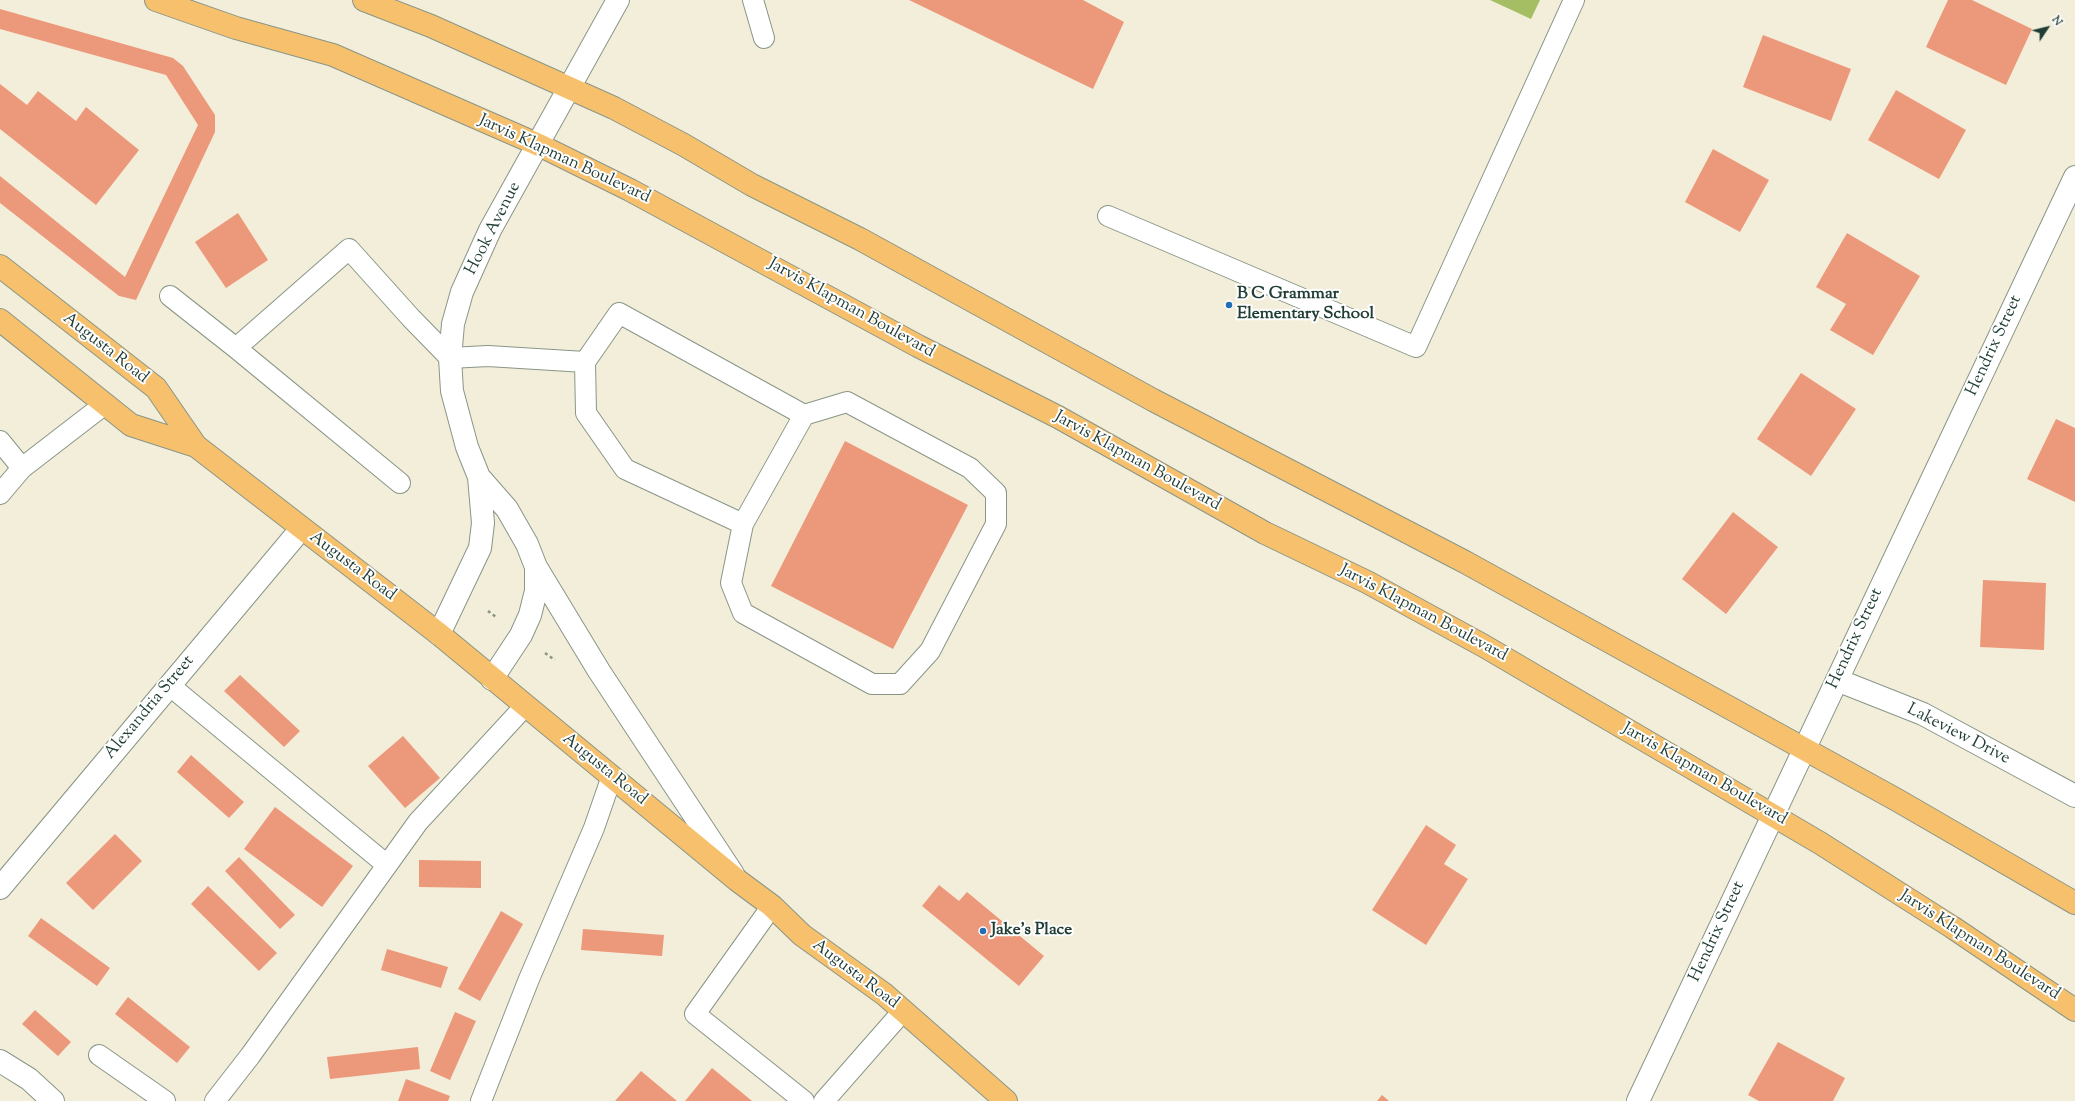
<!DOCTYPE html>
<style>
body{margin:0}
#map{position:relative;width:2075px;height:1101px;overflow:hidden;background:#f3eeda;font-family:"Sorts Mill Goudy",serif}
canvas{display:block}
.north{position:absolute;left:2027px;top:8px;width:40px;height:40px;-webkit-text-stroke:3px #fff;paint-order:stroke;rotate:55deg;font-size:11px;font-weight:700;line-height:16px;text-align:center;color:#1f3d34}
.north::after{content:'';display:block;margin:auto;width:14px;height:18px;background:#1f3d34;clip-path:polygon(50% 0,100% 100%,50% 72%,0 100%)}
</style>
<div id="map">
<canvas width="2075" height="1101"></canvas>
<div class="north">N</div>
</div>
<script>
const c = document.querySelector('canvas').getContext('2d');
c.lineJoin = 'round';
function fillPath(path, color) {
  c.fillStyle = color;
  c.fill(path, 'evenodd');
}
function toPath(rows) {
  const path = new Path2D();
  for (const r of rows) {
    path.moveTo(r[0], r[1]);
    for (let i = 2; i < r.length; i += 2) path.lineTo(r[i], r[i + 1]);
  }
  return path;
}
function strokePath(path, color, width, dash) {
  c.strokeStyle = color;
  c.lineWidth = width;
  c.lineCap = dash ? 'butt' : 'round';
  c.setLineDash(dash || []);
  c.stroke(path);
}
function drawText(font, color, halo, rows, align = 'center') {
  c.font = font + ' "Sorts Mill Goudy",serif';
  c.lineWidth = 4;
  c.setLineDash([]);
  c.textBaseline = 'middle';
  c.strokeStyle = halo;
  c.fillStyle = color;
  for (const [text, x, y, turn = 0] of rows) {
    c.save();
    c.translate(x, y);
    c.rotate((+turn || 0) * Math.PI / 180);
    c.textAlign = isNaN(turn) ? turn : align;
    if (halo) c.strokeText(text, 0, 0);
    c.fillText(text, 0, 0);
    c.restore();
  }
}
const green = toPath([
 [1490,0,1540,0,1531,19]
]);
const building = toPath([
 [909,0,1083,0,1124,22,1093,89],
 [1948,0,1972,0,2032,29,2006,85,1926,47],
 [0,9,173,58,183,66,215,115,215,132,136,300,119,296,0,203,0,176,125,277,198,125,166,75,0,29],
 [1763,35,1851,69,1831,121,1743,87],
 [0,84,27,105,38,91,76,121,86,107,139,150,96,205,0,129],
 [1896,90,1966,130,1939,179,1868,140],
 [1713,149,1769,180,1740,232,1685,202],
 [238,213,268,260,226,288,195,242],
 [1847,233,1920,276,1873,355,1830,330,1846,304,1816,287],
 [1801,373,1856,409,1811,476,1757,439],
 [2056,419,2075,428,2075,502,2027,479],
 [845,441,968,505,893,649,771,586],
 [1733,512,1778,547,1726,614,1682,579],
 [1983,580,2046,583,2044,650,1980,647],
 [240,675,300,731,284,747,224,691],
 [403,736,440,778,405,808,368,766],
 [191,755,244,802,229,818,177,772],
 [275,807,353,866,322,907,244,849],
 [1426,825,1456,845,1444,864,1468,879,1426,945,1372,910],
 [115,834,142,861,93,910,66,883],
 [239,857,295,915,280,929,225,871],
 [419,860,481,861,481,888,419,887],
 [939,885,959,901,967,892,1044,956,1019,986,922,906],
 [208,886,277,953,259,971,191,904],
 [501,911,523,924,480,1001,458,989],
 [41,918,110,968,97,986,28,936],
 [583,929,664,935,662,956,581,950],
 [387,949,448,967,441,988,381,970],
 [128,997,190,1047,177,1063,115,1014],
 [35,1010,71,1042,58,1056,22,1024],
 [455,1012,476,1021,450,1080,430,1071],
 [1778,1042,1845,1078,1833,1101,1759,1101,1748,1095],
 [418,1047,420,1069,330,1079,327,1057],
 [712,1068,752,1101,685,1101],
 [641,1071,677,1101,615,1101],
 [406,1079,450,1096,448,1101,398,1101],
 [1382,1095,1389,1101,1377,1101]
]);
const path = toPath([
 [488,611,496,617],
 [545,653,555,660]
]);
const service = toPath([
 [753,0,764,38],
 [1108,216,1416,347,1574,0],
 [170,296,236,348,400,483],
 [236,348,349,249,411,318,450,358,488,356,585,362,586,413,625,469,743,524,804,415,619,313,585,362],
 [0,441,22,468,105,404],
 [0,494,22,468],
 [743,524,731,583,743,613,872,684,900,684,930,651,996,524,996,493,970,468,847,402,804,415],
 [169,685,387,865],
 [772,906,695,1014,804,1101],
 [99,1055,165,1101],
 [215,1101,250,1056,418,822,525,706],
 [481,1101,529,979,594,828,612,776],
 [824,1101,903,1011]
]);
const minor = toPath([
 [1837,680,1923,714,2075,796],
 [1638,1101,2075,177]
]);
const tertiary = toPath([
 [479,477,507,509,527,544,536,567,536,591,530,615,521,635,492,679],
 [536,567,599,671,733,874],
 [439,634,480,548,483,523,479,477,467,447,452,391,450,358,453,324,462,292,490,230,618,0],
 [0,888,301,529],
 [0,1061,29,1079,53,1101]
]);
const primary = toPath([
 [0,266,156,388,196,446,439,634,737,880,772,906,802,935,884,994,1006,1101],
 [0,320,131,425,196,446]
]);
const trunk = toPath([
 [156,0,236,28,333,55,539,145,630,190,918,346,1058,417,1265,533,1367,582,1484,646,1820,843,1952,927,2075,1010],
 [364,0,431,26,614,108,684,145,752,185,860,239,1153,400,1465,562,1897,800,2075,903]
]);
const markers = [
 [1229,305,4,"#1f6fb2"],
 [983,931,4,"#1f6fb2"]
];
const streetNames = [
 ["Jarvis Klapman Boulevard",564,160,25],
 ["Hook Avenue",494,229,-63],
 ["Jarvis Klapman Boulevard",851,309,29],
 ["Hendrix Street",1995,346,-65],
 ["Augusta Road",105,349,38],
 ["Jarvis Klapman Boulevard",1137,462,29],
 ["Augusta Road",352,567,37],
 ["Jarvis Klapman Boulevard",1423,614,28],
 ["Hendrix Street",1856,639,-65],
 ["Alexandria Street",150,708,-50],
 ["Lakeview Drive",1958,735,27],
 ["Augusta Road",604,770,39],
 ["Jarvis Klapman Boulevard",1704,775,30],
 ["Hendrix Street",1718,932,-65],
 ["Jarvis Klapman Boulevard",1979,946,33],
 ["Augusta Road",855,975,37]
];
const poiNames = [
 ["B C Grammar",1237,295],
 ["Elementary School",1237,315],
 ["Jake's Place",991,931]
];
fillPath(green, '#a6be63');
fillPath(building, '#ec987b');
strokePath(service, '#899687', 22);
strokePath(minor, '#899687', 24);
strokePath(tertiary, '#899687', 24);
strokePath(primary, '#899687', 24);
strokePath(trunk, '#899687', 24);
strokePath(path, '#899687', 2.5, [3, 3]);
strokePath(service, '#fff', 20);
strokePath(minor, '#fff', 22);
strokePath(tertiary, '#fff', 22);
strokePath(primary, '#f7c06c', 22);
strokePath(trunk, '#f7c06c', 22);
for (const [x, y, r, color] of markers) {
  const dot = new Path2D();
  dot.arc(x, y, r, 0, 2 * Math.PI);
  c.fillStyle = color;
  c.fill(dot);
  strokePath(dot, '#fff', 1.5);
}
drawText('17px', '#1f3d34', '#fff', streetNames);
drawText('bold 17px', '#1f3d34', '#fff', poiNames, 'left');
</script>
